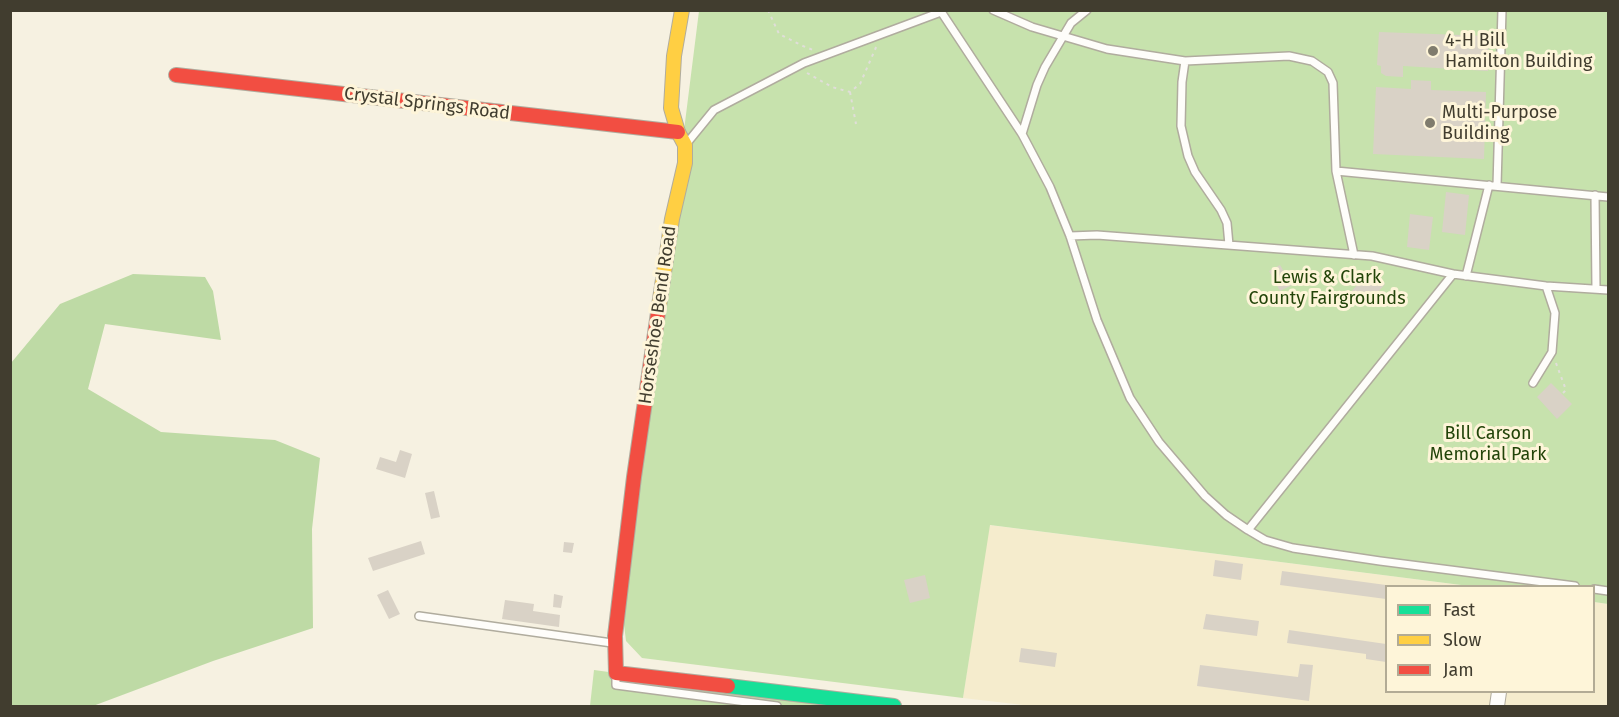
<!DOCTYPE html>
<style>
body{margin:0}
#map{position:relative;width:1619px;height:717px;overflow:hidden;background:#f6f1e1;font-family:"Fira Sans",sans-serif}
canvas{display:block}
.frame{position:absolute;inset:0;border:12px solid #413d2f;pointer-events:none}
.legend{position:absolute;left:1385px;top:585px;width:210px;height:108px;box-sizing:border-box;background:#fef5d9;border:2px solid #b2ab95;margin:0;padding:8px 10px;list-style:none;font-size:18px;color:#413d2f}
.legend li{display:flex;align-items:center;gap:12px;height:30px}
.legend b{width:30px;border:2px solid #b2ab95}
</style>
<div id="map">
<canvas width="1619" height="717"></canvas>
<div class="frame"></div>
<ul class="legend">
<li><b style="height:8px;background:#16e098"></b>Fast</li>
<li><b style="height:8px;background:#ffcf43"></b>Slow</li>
<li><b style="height:8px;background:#f24e42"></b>Jam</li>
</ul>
</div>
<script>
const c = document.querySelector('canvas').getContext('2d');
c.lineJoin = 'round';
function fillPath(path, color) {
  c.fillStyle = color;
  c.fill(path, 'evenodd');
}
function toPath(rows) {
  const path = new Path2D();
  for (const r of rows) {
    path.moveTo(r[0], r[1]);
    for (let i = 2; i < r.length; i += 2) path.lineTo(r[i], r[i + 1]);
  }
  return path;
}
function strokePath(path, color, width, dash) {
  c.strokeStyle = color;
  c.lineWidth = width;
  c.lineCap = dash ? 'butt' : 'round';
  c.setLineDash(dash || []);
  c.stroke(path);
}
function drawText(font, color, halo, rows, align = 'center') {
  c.font = font + ' "Fira Sans",sans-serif';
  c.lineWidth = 6;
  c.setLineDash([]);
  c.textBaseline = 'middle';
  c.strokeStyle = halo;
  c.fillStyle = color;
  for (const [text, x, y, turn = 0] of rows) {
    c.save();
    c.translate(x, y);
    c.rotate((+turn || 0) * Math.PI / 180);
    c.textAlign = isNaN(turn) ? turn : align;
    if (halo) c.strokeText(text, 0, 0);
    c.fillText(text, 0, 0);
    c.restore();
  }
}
const built = toPath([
 [989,525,1469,586,1386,586,1386,692,1594,692,1594,602,1608,604,1608,706,1032,706,963,698]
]);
const green = toPath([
 [699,11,1608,11,1608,604,1594,602,1594,586,1469,586,990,525,963,698,642,658,626,641,623,616],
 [594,670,860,706,590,706]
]);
const forest = toPath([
 [133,274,205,277,213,291,221,340,105,324,88,389,161,432,275,440,320,458,312,529,313,628,213,661,93,706,11,706,11,363,60,304]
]);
const building = toPath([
 [1379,32,1489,36,1488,71,1403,66,1403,77,1386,76,1381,73,1381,66,1377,65],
 [1411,80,1431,81,1431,90,1486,92,1484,159,1373,154,1376,87,1411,89],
 [1446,192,1469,195,1465,235,1442,232],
 [1410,214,1433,217,1429,250,1407,247],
 [1280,265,1292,285,1280,291,1269,271],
 [1370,270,1385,284,1366,306,1351,292],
 [1551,383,1572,404,1557,419,1537,397],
 [400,450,412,454,405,478,376,469,380,457,396,462],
 [434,491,440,517,431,519,425,493],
 [421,541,425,554,373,571,368,558],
 [564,542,574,543,572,553,563,552],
 [1215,560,1243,564,1241,580,1213,576],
 [1282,571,1386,585,1386,599,1280,585],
 [925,575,930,598,910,603,904,580],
 [388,590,400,614,389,619,377,595],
 [554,594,563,596,561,608,553,607],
 [505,600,534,604,533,611,560,615,559,627,502,619],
 [1206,614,1259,621,1257,636,1203,629],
 [1289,630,1386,644,1386,662,1366,659,1366,654,1287,643],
 [1021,648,1057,653,1055,667,1019,662],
 [1300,664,1313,665,1309,701,1197,686,1200,665,1298,677]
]);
const path = toPath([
 [768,10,779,34,803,46,813,50],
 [807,73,832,87,850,92,860,84,877,45],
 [850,92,856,124],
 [1556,363,1566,390,1562,394]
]);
const lane = toPath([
 [940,10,1022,134,1050,187,1070,236,1097,320,1130,398,1159,442,1205,496,1226,515,1248,530,1265,540,1293,548,1380,561,1575,586],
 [993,10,1032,27,1107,49,1185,61,1182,82,1181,126,1188,156,1195,172,1221,210,1227,223,1229,245],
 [1185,61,1289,56,1312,61,1328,72,1333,83,1336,171],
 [1022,134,1037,85,1045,67,1071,23,1087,10],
 [687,143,714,110,804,63,941,12],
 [1497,186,1502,10],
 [1595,195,1596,289],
 [1070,236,1097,235,1372,256,1453,274],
 [1354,255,1336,171,1608,197],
 [1466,276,1489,185],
 [1533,383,1552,352,1555,313,1546,286],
 [1248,530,1453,274,1546,286,1608,290],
 [1594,589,1608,591],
 [419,616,612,643],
 [616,676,616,685,777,706]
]);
const street = toPath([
 [1497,706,1499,692]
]);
const fast = toPath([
 [728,686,894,706]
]);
const slow = toPath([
 [659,306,672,219,685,163,685,145,678,132,671,108,674,56,682,10]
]);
const jam = toPath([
 [176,75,678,132],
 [659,306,634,477,615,636,616,673,728,686]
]);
const markers = [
 [1433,51,6,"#807c6d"],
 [1430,123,6,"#807c6d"]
];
const poiNames = [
 ["4-H Bill",1445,41],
 ["Hamilton Building",1445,62],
 ["Multi-Purpose",1442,113],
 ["Building",1442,134]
];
const streetNames = [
 ["Crystal Springs Road",427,104,7],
 ["Horseshoe Bend Road",658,315,-82]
];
const parkNames = [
 ["Lewis & Clark",1327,278],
 ["County Fairgrounds",1327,299],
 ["Bill Carson",1488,434],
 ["Memorial Park",1488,455]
];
fillPath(built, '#f5eccd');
fillPath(green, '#c7e2ad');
fillPath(forest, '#bedaa5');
fillPath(building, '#d9d2c6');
strokePath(lane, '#b0ac9e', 10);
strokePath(street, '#b0ac9e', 16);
strokePath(fast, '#b0ac9e', 16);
strokePath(slow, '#b0ac9e', 16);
strokePath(jam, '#b0ac9e', 16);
strokePath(path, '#e0ded9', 2, [3, 4.5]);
strokePath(lane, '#fefdfa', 7);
strokePath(street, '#fefdfa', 14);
strokePath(fast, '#16e098', 14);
strokePath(slow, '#ffcf43', 14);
strokePath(jam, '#f24e42', 14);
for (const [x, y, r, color] of markers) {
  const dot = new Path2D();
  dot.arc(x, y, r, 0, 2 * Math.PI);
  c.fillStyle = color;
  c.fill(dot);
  strokePath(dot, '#fef5d9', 2);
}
drawText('18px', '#413d2f', '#fef5d9', poiNames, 'left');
drawText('18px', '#413d2f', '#fef5d9', streetNames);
drawText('18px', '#224409', '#fef5d9', parkNames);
</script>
